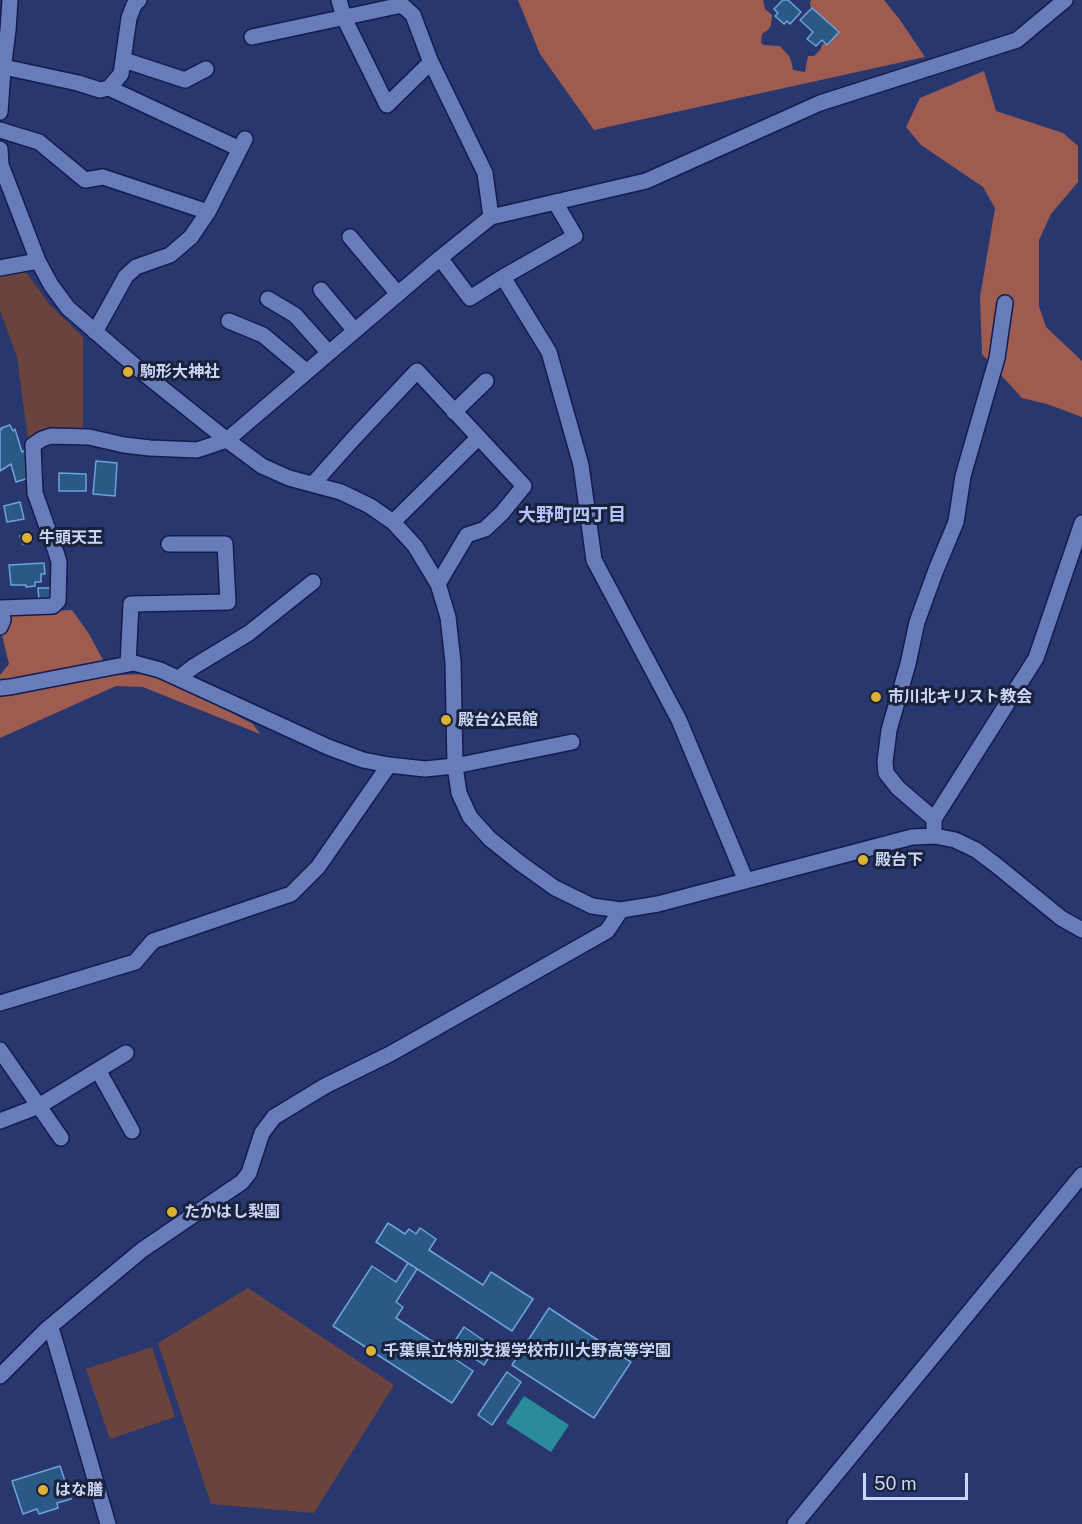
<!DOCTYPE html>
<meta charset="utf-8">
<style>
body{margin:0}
#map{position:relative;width:1082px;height:1524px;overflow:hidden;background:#29376f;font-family:"Public Sans",sans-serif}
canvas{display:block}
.scale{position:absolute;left:863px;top:1473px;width:105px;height:27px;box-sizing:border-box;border:3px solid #cad6f8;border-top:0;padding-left:8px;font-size:18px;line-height:21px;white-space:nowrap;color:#cad6f8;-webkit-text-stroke:4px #1a223b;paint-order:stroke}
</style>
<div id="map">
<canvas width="1082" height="1524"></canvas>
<div class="scale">50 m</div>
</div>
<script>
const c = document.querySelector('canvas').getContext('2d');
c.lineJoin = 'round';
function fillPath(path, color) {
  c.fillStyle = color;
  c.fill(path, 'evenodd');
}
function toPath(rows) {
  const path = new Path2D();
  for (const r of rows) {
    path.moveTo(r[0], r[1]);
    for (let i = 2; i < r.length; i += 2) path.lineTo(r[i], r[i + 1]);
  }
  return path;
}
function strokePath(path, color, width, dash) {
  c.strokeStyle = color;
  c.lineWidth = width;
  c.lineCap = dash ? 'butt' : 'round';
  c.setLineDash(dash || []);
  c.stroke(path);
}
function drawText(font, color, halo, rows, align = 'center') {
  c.font = font + ' "Public Sans","Noto Sans JP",sans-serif';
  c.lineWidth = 6;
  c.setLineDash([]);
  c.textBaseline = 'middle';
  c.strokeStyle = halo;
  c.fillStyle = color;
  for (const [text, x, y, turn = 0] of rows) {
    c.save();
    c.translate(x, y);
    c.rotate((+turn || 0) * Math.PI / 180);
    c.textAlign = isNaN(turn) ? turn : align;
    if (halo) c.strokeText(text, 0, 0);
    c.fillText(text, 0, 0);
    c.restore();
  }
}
const green = toPath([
 [26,272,50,305,83,337,83,428,28,439,17,357,0,311,0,277],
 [248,1288,394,1385,314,1513,211,1504,158,1343],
 [152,1347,175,1417,110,1439,86,1369]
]);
const forest = toPath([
 [518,0,763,0,765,9,772,15,771,25,768,30,762,34,761,43,764,45,780,46,789,56,792,64,793,70,805,72,808,56,814,56,820,50,822,45,833,34,834,29,831,24,812,13,810,3,811,0,884,0,900,20,925,57,594,130,540,54],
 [984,71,996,111,1063,133,1078,146,1078,182,1051,214,1039,240,1039,306,1046,327,1082,361,1082,417,1047,404,1022,398,982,354,980,297,995,208,983,187,921,145,906,127,920,98],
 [72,610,89,634,111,675,152,674,180,686,253,724,260,734,143,687,116,686,0,738,0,675,9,664,0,627,12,613]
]);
const water = toPath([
 [524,1396,569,1425,551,1452,506,1423]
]);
const building = toPath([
 [783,0,788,0,801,12,790,24,787,21,784,24,775,16,778,13,774,9,783,0],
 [812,8,839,32,827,45,822,40,816,46,807,39,813,32,800,20,812,8],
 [10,425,13,431,15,429,22,452,26,450,28,457,28,467,26,468,29,478,16,482,11,464,0,471,0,430,2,429,1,428,10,425],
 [96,461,117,463,115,496,93,494,96,461],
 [59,473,86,474,86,491,59,491,59,473],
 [20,502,24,519,7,522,4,506,20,502],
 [30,533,33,541,23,544,20,536,30,533],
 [44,563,45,574,41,574,41,582,35,582,35,586,26,587,26,585,11,585,9,565,44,563],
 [38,588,53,588,53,601,39,601,38,588],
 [388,1223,405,1234,409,1229,416,1234,420,1228,436,1239,429,1250,483,1285,491,1272,533,1299,512,1331,376,1242,388,1223],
 [408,1263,417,1269,396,1302,403,1307,396,1318,450,1353,449,1355,473,1371,452,1403,333,1326,372,1266,396,1282,408,1263],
 [549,1308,631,1362,594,1418,512,1365,549,1308],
 [464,1327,495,1348,484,1365,453,1344,464,1327],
 [507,1372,521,1382,492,1425,478,1415,507,1372],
 [60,1466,71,1499,57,1503,58,1508,39,1514,37,1509,23,1514,12,1481,60,1466]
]);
const minor = toPath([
 [339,0,344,18,387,105,431,62],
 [252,37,402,5,413,15,430,60,485,173,491,217],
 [124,60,185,80,206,69],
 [4,67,78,83,100,90,109,88,240,149],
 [3,70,8,30,10,0],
 [109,88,121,74,129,18,134,5,139,0],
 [0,112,3,70,1,62],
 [0,130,39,142,85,180,103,177,208,212],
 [0,149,1,165,38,261,51,285,68,308,142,372,227,440,262,466,289,478,341,492,370,506,393,522,415,546,438,584,448,617,453,662,455,766,459,793,470,817,490,839,520,863,555,888,592,906,621,910,658,904,912,837,935,836,955,840,976,850,996,865,1061,918,1082,930],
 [350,237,398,294],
 [440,258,470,298,503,277,549,352,581,465,594,560,679,720,746,881],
 [0,268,38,261],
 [503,277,575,236,555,202],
 [321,290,355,331],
 [268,299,295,315,329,353],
 [229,321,263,335,307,372],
 [95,332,126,276,136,267,170,255,191,237,208,212,245,139],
 [454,412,486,381],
 [313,484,353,439,417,371,524,486,502,513,485,529,467,535,438,584],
 [393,522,478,438],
 [0,627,3,620,1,608,53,606,58,601,59,562,56,552,35,493,33,445,42,439,51,436,89,437,124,445,150,448,197,450,227,440,440,258,491,217,646,181,820,103,1017,40,1065,0],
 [128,664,131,604,228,602,225,544,169,544],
 [179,678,193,667,249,633,313,582],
 [0,688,10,687,134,663,160,670,328,747,363,760,389,765,425,769,455,766,572,742],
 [934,819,898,788,886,773,885,762,889,730,908,664,917,622,936,570,956,522,963,476,997,358,1005,303],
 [934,828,934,819,1036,658,1082,523],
 [0,1003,135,962,153,941,291,894,318,867,389,765],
 [0,1050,61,1138],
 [98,1070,132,1131],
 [0,1121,39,1106,126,1053],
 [46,1330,53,1334,108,1524],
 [0,1376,46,1330,142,1250,242,1182,249,1173,262,1133,274,1117,325,1086,390,1054,607,931,621,910],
 [795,1524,1082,1175]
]);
const markers = [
 [128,372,6,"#dbb233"],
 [27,538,6,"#dbb233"],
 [876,697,6,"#dbb233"],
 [446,720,6,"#dbb233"],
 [863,860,6,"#dbb233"],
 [172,1212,6,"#dbb233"],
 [371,1351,6,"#dbb233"],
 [43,1490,6,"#dbb233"]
];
const poiNames = [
 ["駒形大神社",140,372],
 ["牛頭天王",39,538],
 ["市川北キリスト教会",888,697],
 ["殿台公民館",458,720],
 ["殿台下",875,860],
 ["たかはし梨園",184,1212],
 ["千葉県立特別支援学校市川大野高等学園",383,1351],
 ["はな膳",55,1490]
];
const neighbourhoodNames = [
 ["大野町四丁目",572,515]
];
fillPath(green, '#6b433d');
fillPath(forest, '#9e5c51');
fillPath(water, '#2a8c9b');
fillPath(building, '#2b5986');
strokePath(building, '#6ea3d9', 1.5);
strokePath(minor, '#121c51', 18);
strokePath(minor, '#687cba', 15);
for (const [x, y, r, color] of markers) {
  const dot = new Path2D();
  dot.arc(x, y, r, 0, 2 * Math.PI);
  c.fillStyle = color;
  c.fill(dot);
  strokePath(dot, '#1a223b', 2);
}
drawText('bold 16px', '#cad6f8', '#1a223b', poiNames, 'left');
drawText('bold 18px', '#b3c5fb', '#1a223b', neighbourhoodNames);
</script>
